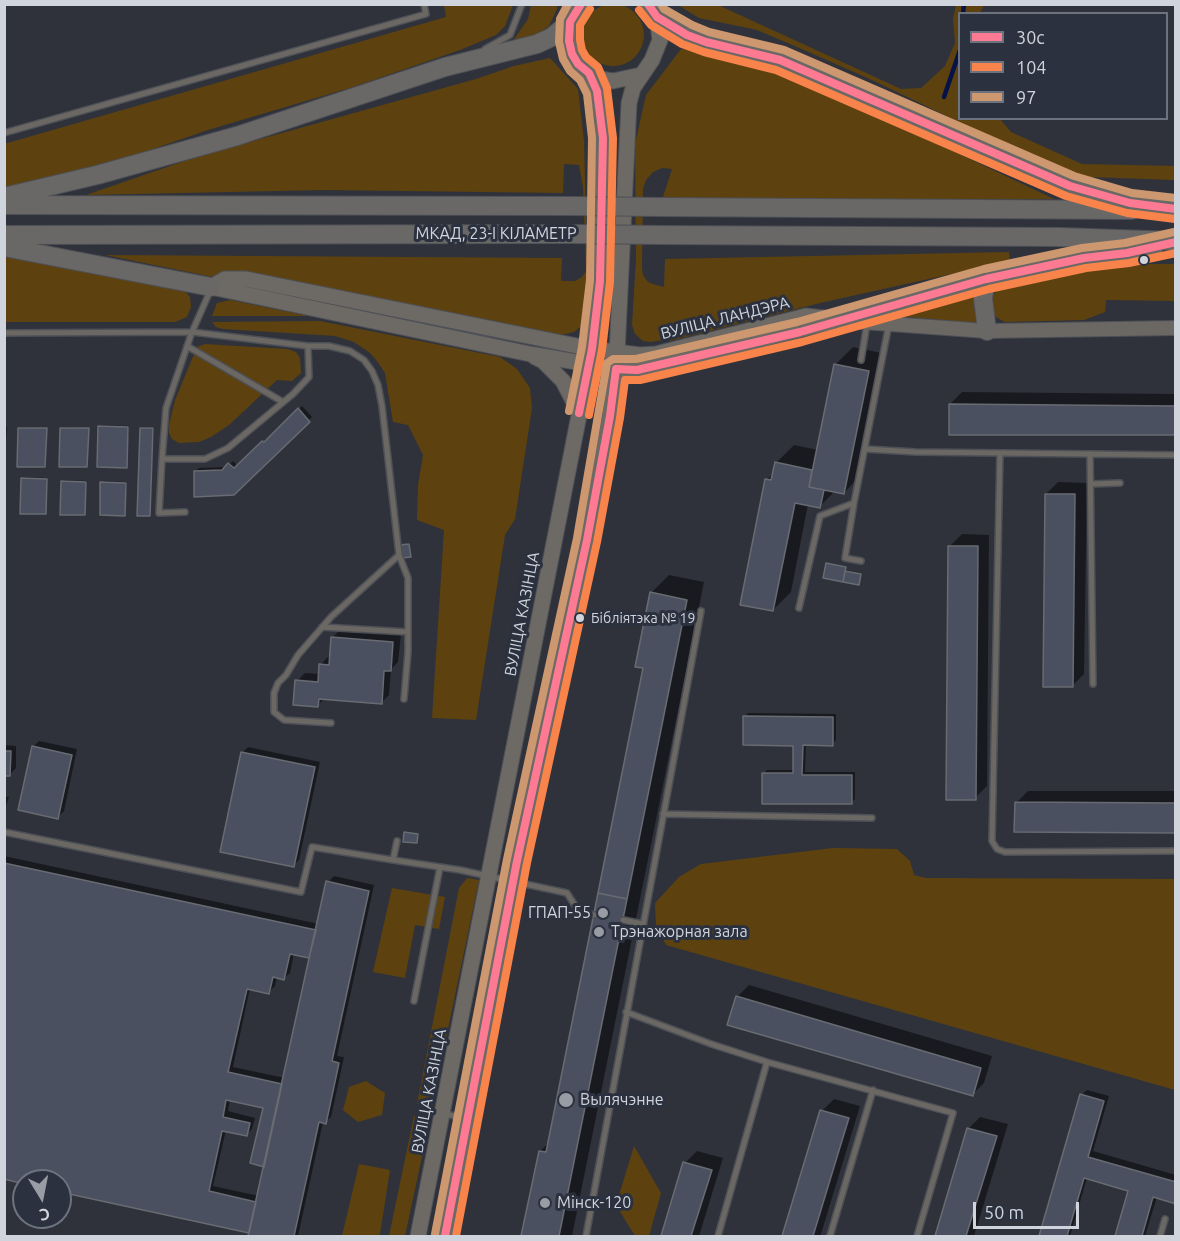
<!DOCTYPE html>
<meta charset="utf-8">
<style>
body{margin:0}
#map{position:relative;width:1180px;height:1241px;overflow:hidden;background:#2f323a;font-family:Ubuntu,sans-serif}
canvas{display:block}
.frame{position:absolute;inset:0;border:6px solid #d0d5dd;pointer-events:none}
.legend{position:absolute;left:958px;top:12px;width:210px;height:108px;box-sizing:border-box;background:#2b313e;border:2px solid #6d737e;margin:0;padding:8px 10px;list-style:none;font-size:18px;color:#d0d5dd}
.legend li{display:flex;align-items:center;gap:12px;height:30px}
.legend b{width:30px;border:2px solid #6d737e}
.north{position:absolute;left:12px;top:1169px;width:60px;height:60px;box-sizing:border-box;background:#2b313e;border:2px solid #6d737e;border-radius:50%;rotate:170deg;font-size:16px;font-weight:700;line-height:24px;text-align:center;color:#d0d5dd}
.north::after{content:'';display:block;margin:auto;width:21px;height:27px;background:#989ca4;clip-path:polygon(50% 0,100% 100%,50% 72%,0 100%)}
.scale{position:absolute;left:973px;top:1202px;width:106px;height:27px;box-sizing:border-box;border:3px solid #d0d5dd;border-top:0;padding-left:8px;font-size:18px;line-height:21px;white-space:nowrap;color:#d0d5dd;-webkit-text-stroke:4px #2b313e;paint-order:stroke}
</style>
<div id="map">
<canvas width="1180" height="1241"></canvas>
<div class="frame"></div>
<ul class="legend">
<li><b style="height:8px;background:#fe7a93"></b>30с</li>
<li><b style="height:8px;background:#f8844c"></b>104</li>
<li><b style="height:8px;background:#cd976f"></b>97</li>
</ul>
<div class="north">С</div>
<div class="scale">50 m</div>
</div>
<script>
const c = document.querySelector('canvas').getContext('2d');
c.lineJoin = 'round';
function fillPath(path, color) {
  c.fillStyle = color;
  c.fill(path, 'evenodd');
}
function toPath(rows) {
  const path = new Path2D();
  for (const r of rows) {
    if (r.length === 3) {
      path.moveTo(r[0] + r[2], r[1]);
      path.arc(r[0], r[1], r[2], 0, 2 * Math.PI);
      continue;
    }
    path.moveTo(r[0], r[1]);
    for (let i = 2; i < r.length; i += 2) path.lineTo(r[i], r[i + 1]);
  }
  return path;
}
function strokePath(path, color, width, dash) {
  c.strokeStyle = color;
  c.lineWidth = width;
  c.lineCap = dash ? 'butt' : 'round';
  c.setLineDash(dash || []);
  c.stroke(path);
}
function drawText(font, color, halo, rows, align = 'center') {
  c.font = font + ' Ubuntu,sans-serif';
  c.lineWidth = 6;
  c.setLineDash([]);
  c.textBaseline = 'middle';
  c.strokeStyle = halo;
  c.fillStyle = color;
  for (const [text, x, y, turn = 0] of rows) {
    c.save();
    c.translate(x, y);
    c.rotate((+turn || 0) * Math.PI / 180);
    c.textAlign = isNaN(turn) ? turn : align;
    if (halo) c.strokeText(text, 0, 0);
    c.fillText(text, 0, 0);
    c.restore();
  }
}
const green = toPath([
 [613,35,31],
 [444,5,513,5,505,26,496,35,460,50,353,87,208,130,89,171,5,188,4,144,446,17],
 [531,5,557,5,557,9,549,26,526,42,508,48,528,19],
 [678,5,718,5,901,89,921,88,945,66,955,43,953,19,956,5,984,5,980,13,960,14,960,118,1000,119,1011,132,1082,164,1175,166,1175,180,1088,177,1062,170,1040,161,872,80,804,50,757,30,699,18],
 [681,49,709,50,773,70,829,92,1054,199,662,200,672,169,662,168,653,172,646,180,643,189,642,268,643,275,648,282,656,285,664,287,665,259,1009,252,1010,261,820,303,670,341,668,339,651,342,643,341,635,334,632,325,636,259,635,144,646,95],
 [550,58,578,89,584,141,588,310,583,325,574,332,561,335,239,273,213,277,105,255,562,258,561,281,575,281,582,277,586,271,583,187,579,165,564,164,563,193,324,190,86,195,196,157,476,79,514,66],
 [5,257,33,261,184,290,190,297,191,307,187,317,175,322,5,322],
 [1125,264,1175,264,1175,301,1106,300,1105,312,1084,320,1005,322,994,316,990,301,998,288],
 [978,291,974,302,976,323,896,316,897,310],
 [230,300,309,316,212,316,217,303],
 [320,321,500,357,517,369,530,388,532,408,515,519,505,535,476,720,432,718,444,530,417,520,418,485,423,455,408,425,393,422,385,373,377,361,370,353,354,342,335,336,223,329,216,327,212,322],
 [205,344,287,349,296,352,300,358,301,373,292,381,277,380,229,425,211,437,199,442,179,443,172,439,169,433,169,425,175,400,197,347],
 [833,848,897,849,910,861,914,875,926,878,1175,879,1175,1090,666,945,656,925,655,903,679,877,701,864],
 [467,878,479,880,432,1106,417,1104,459,888],
 [392,888,445,897,439,929,415,925,405,978,373,972],
 [366,1081,385,1093,382,1115,358,1122,343,1110,349,1087],
 [414,1116,430,1119,405,1236,389,1236],
 [634,1146,661,1193,649,1236,635,1236,616,1205],
 [359,1164,390,1170,380,1234,376,1236,342,1236]
]);
const shadow = toPath([
 [853,347,886,354,861,475,844,493,835,491,820,506,808,504,791,592,773,610,767,480,774,472,776,463,794,445,818,450,835,365],
 [962,392,1176,394,1176,433,950,404],
 [302,406,312,417,234,494,195,471,199,468,227,467,233,461,238,466,267,438,269,440],
 [101,425,129,426,126,467,100,427],
 [4,426,7,427,4,464],
 [21,427,47,428,45,466,20,428],
 [63,427,89,428,87,466,62,428],
 [142,427,154,427,149,515,141,428],
 [24,477,47,478,45,513,22,479],
 [64,480,87,481,84,514,62,481],
 [103,481,127,482,124,514,102,483],
 [1058,482,1087,483,1084,674,1072,686,1046,494],
 [962,534,989,535,987,786,975,798,950,546],
 [828,563,846,566,846,570,861,573,859,582,827,564],
 [669,575,704,582,572,1236,523,1236,540,1151,550,1142,645,667,651,593],
 [341,629,401,634,398,662,391,669,389,695,381,703,325,698,317,706,297,681,305,673,320,674,320,665,328,657,331,657,333,637],
 [748,713,836,714,836,740,832,744,806,744,805,772,855,772,855,799,851,803,764,773,767,770,795,770,795,744,745,717],
 [39,741,77,749,64,811,58,817,33,747],
 [4,745,16,746,16,768,10,774,4,774],
 [248,747,320,762,299,860,293,866,242,753],
 [1028,791,1176,791,1176,831,1016,803],
 [4,796,9,797,4,812],
 [4,856,319,924,328,882,334,876,374,885,337,1056,344,1057,331,1117,325,1122,323,1122,298,1236,250,1236,251,1232,60,1190,60,1181,24,1182,4,1178],
 [294,953,311,957,285,1078,233,1067,250,988,269,992,275,986,277,977,284,978,290,973],
 [230,1100,264,1107,266,1165,259,1196,213,1186,226,1130,246,1135,252,1129,255,1118,228,1111],
 [749,985,992,1056,984,1083,972,1095,737,997],
 [1087,1090,1109,1096,1093,1151,1176,1175,1176,1202,1157,1197,1145,1236,1116,1236,1130,1190,1087,1178,1070,1236,1040,1236,1081,1095],
 [834,1099,860,1106,821,1234,819,1236,783,1236,822,1111],
 [980,1117,1008,1124,974,1236,937,1236,968,1129],
 [697,1151,723,1158,699,1236,662,1236,685,1163]
]);
const stream = toPath([
 [963,14,964,4],
 [944,97,960,50]
]);
const building = toPath([
 [834,364,869,371,844,494,809,487,834,364],
 [949,404,1176,406,1176,435,949,435,949,404],
 [298,408,310,422,234,495,194,497,194,471,222,470,228,463,234,468,262,441,264,442,298,408],
 [98,426,128,427,127,468,97,467,98,426],
 [18,428,47,428,45,467,17,467,18,428],
 [60,428,89,428,87,467,59,467,60,428],
 [140,428,153,428,150,516,137,516,140,428],
 [775,462,812,470,809,487,824,490,820,508,795,503,773,611,740,605,765,479,771,480,775,462],
 [21,478,47,479,46,514,20,514,21,478],
 [61,481,86,482,85,515,60,515,61,481],
 [100,482,126,483,125,516,100,515,100,482],
 [1045,494,1075,494,1073,687,1043,687,1045,494],
 [409,544,411,557,402,558,400,545,409,544],
 [948,546,978,546,976,800,946,800,948,546],
 [826,563,846,567,843,582,823,578,826,563],
 [845,571,861,574,859,585,843,582,845,571],
 [650,592,687,600,627,899,598,893,643,668,635,667,650,592],
 [331,637,393,642,391,671,384,671,382,704,319,699,318,707,293,705,295,680,318,682,319,664,329,665,331,637],
 [743,716,833,717,833,746,803,745,802,775,852,775,852,804,762,804,762,773,793,773,793,746,743,745,743,716],
 [32,746,72,755,58,819,18,810,32,746],
 [4,751,11,751,10,776,4,776,4,751],
 [241,752,315,767,294,867,220,852,241,752],
 [1015,802,1176,803,1176,833,1014,832,1015,802],
 [404,832,418,834,417,843,403,842,404,832],
 [4,863,316,930,309,958,290,954,284,980,273,977,269,994,247,989,228,1072,282,1084,264,1167,250,1163,263,1108,226,1100,223,1117,250,1123,247,1136,222,1131,209,1191,256,1202,249,1233,60,1192,60,1181,24,1181,24,1184,4,1179,4,863],
 [326,881,369,891,332,1061,339,1063,326,1124,319,1122,294,1236,248,1236,326,881],
 [598,893,627,899,559,1236,521,1236,539,1151,546,1152,598,893],
 [736,996,981,1068,973,1096,727,1025,736,996],
 [1080,1094,1104,1101,1088,1157,1176,1182,1176,1204,1153,1197,1142,1236,1115,1236,1128,1191,1084,1178,1067,1236,1039,1236,1080,1094],
 [820,1110,849,1118,844,1134,813,1236,782,1236,820,1110],
 [967,1128,997,1136,966,1236,935,1236,967,1128],
 [683,1162,712,1170,691,1236,661,1236,683,1162]
]);
const service = toPath([
 [485,49,510,35,522,4],
 [4,133,426,14,424,4],
 [211,289,192,332,308,346,329,346,350,351,364,360,372,371,378,385,382,406,399,555,408,578,408,652,404,699],
 [4,333,192,332,166,408,162,459,205,459,228,448,293,394,309,377,308,346],
 [187,346,283,402],
 [861,360,867,324],
 [865,449,916,452,1176,455],
 [1000,453,992,841,997,849,1005,852,1176,851],
 [1090,454,1093,684],
 [162,459,159,513,185,512],
 [1091,484,1120,483],
 [854,503,845,558,861,561],
 [799,608,820,516,854,503,889,324],
 [322,627,408,632],
 [331,723,284,720,274,712,274,693,278,683,286,675,298,655,331,617,399,555],
 [663,814,872,818],
 [4,832,301,892,312,847,393,860],
 [397,841,393,860,460,870,567,893,579,912,594,915],
 [623,920,643,924],
 [414,1001,440,867],
 [626,1012,711,1044,767,1062,953,1113,917,1236],
 [444,1114,467,1118],
 [586,1236,701,611],
 [718,1236,767,1062],
 [830,1236,873,1090],
 [1160,1236,1165,1219]
]);
const tertiary = toPath([
 [849,321,987,331,1176,328]
]);
const secondary = toPath([
 [589,73,600,79,613,81,641,75],
 [211,287,225,279,246,279,592,349,640,355,656,354,806,316,841,320],
 [211,287,530,354,616,369,637,370,649,367,832,322],
 [535,357,543,361,563,381,579,412],
 [418,1236,592,349,600,281,602,120,597,91,589,73,578,64,572,54,569,41,570,22,581,4],
 [445,1236,517,861,571,616,610,416,617,354,629,103,633,88,652,60,660,40,657,17,648,4]
]);
const trunk = toPath([
 [657,17,687,35,706,42,753,52,780,60,817,74,863,96,1070,186,1130,203,1176,209],
 [4,197,97,175,237,136,445,67,537,44,552,37,570,22],
 [6,205,571,206],
 [659,207,1132,210],
 [4,235,571,234],
 [659,235,1060,237,1176,241],
 [4,247,211,287],
 [986,279,983,298,987,331],
 [841,320,986,279,1084,258,1127,253,1154,247]
]);
const trunkBridge = toPath([
 [571,206,659,207],
 [571,234,659,235]
]);
const bus1 = toPath([
 [648,4,657,17,687,35,706,42,780,60,1070,186,1130,203,1176,209],
 [579,413,592,349,600,281,603,138,597,91,589,73,578,64,572,54,569,41,570,22,581,4],
 [445,1236,517,861,587,540,610,416,616,369,637,370,800,332,986,279,1084,258,1127,253,1176,242]
]);
const bus2 = toPath([
 [639,10,651,25,682,44,704,52,776,70,1066,196,1127,213,1175,219],
 [589,415,602,350,610,282,613,138,607,88,598,67,586,57,582,50,580,40,580,25,590,9],
 [456,1236,527,863,597,542,620,418,625,380,640,380,802,342,989,289,1086,268,1129,263,1176,253]
]);
const bus3 = toPath([
 [568,4,560,19,559,42,563,59,570,71,580,80,587,94,592,138,590,280,582,347,569,411],
 [661,4,664,9,692,25,709,32,784,50,1074,176,1132,193,1176,198],
 [435,1234,507,859,577,538,607,363,613,359,636,359,797,322,984,269,1082,248,1125,243,1174,232]
]);
const markers = [
 [1144,260,5,"#d0d5dd"],
 [580,618,5,"#d0d5dd"],
 [603,913,6,"#989ca4"],
 [599,932,6,"#989ca4"],
 [566,1100,8,"#989ca4"],
 [545,1203,6,"#989ca4"]
];
const busNames = [
 ["Бібліятэка № 19",591,618]
];
const streetNames = [
 ["МКАД, 23-І КІЛАМЕТР",496,234],
 ["ВУЛІЦА ЛАНДЭРА",725,318,-14],
 ["ВУЛІЦА КАЗІНЦА",522,614,-79],
 ["ВУЛІЦА КАЗІНЦА",429,1091,-79]
];
const poiNames = [
 ["ГПАП-55",591,913,"right"],
 ["Трэнажорная зала",611,932],
 ["Вылячэнне",580,1100],
 ["Мінск-120",557,1203]
];
fillPath(green, '#5d4210');
fillPath(shadow, '#0007');
strokePath(stream, '#071246', 4.5);
fillPath(building, '#4a505f');
strokePath(building, '#686b72', 1.5);
strokePath(service, '#4d5057', 8);
strokePath(tertiary, '#4d5057', 16);
strokePath(secondary, '#4d5057', 17);
strokePath(trunk, '#4d5057', 20);
strokePath(service, '#6b6763', 5);
strokePath(tertiary, '#6b6763', 14);
strokePath(secondary, '#6d6964', 15);
strokePath(trunk, '#6a6866', 18);
strokePath(trunkBridge, '#4d5057', 20, []);
strokePath(trunkBridge, '#6a6866', 18);
strokePath(bus1, '#fe7a93', 8);
strokePath(bus2, '#f8844c', 8);
strokePath(bus3, '#cd976f', 8);
for (const [x, y, r, color] of markers) {
  const dot = new Path2D();
  dot.arc(x, y, r, 0, 2 * Math.PI);
  c.fillStyle = color;
  c.fill(dot);
  strokePath(dot, '#2b313e', 2);
}
drawText('14px', '#d0d5dd', '#2b313e', busNames, 'left');
drawText('16px', '#d0d5dd', '#2b313e', streetNames);
drawText('16px', '#d0d5dd', '#2b313e', poiNames, 'left');
</script>
